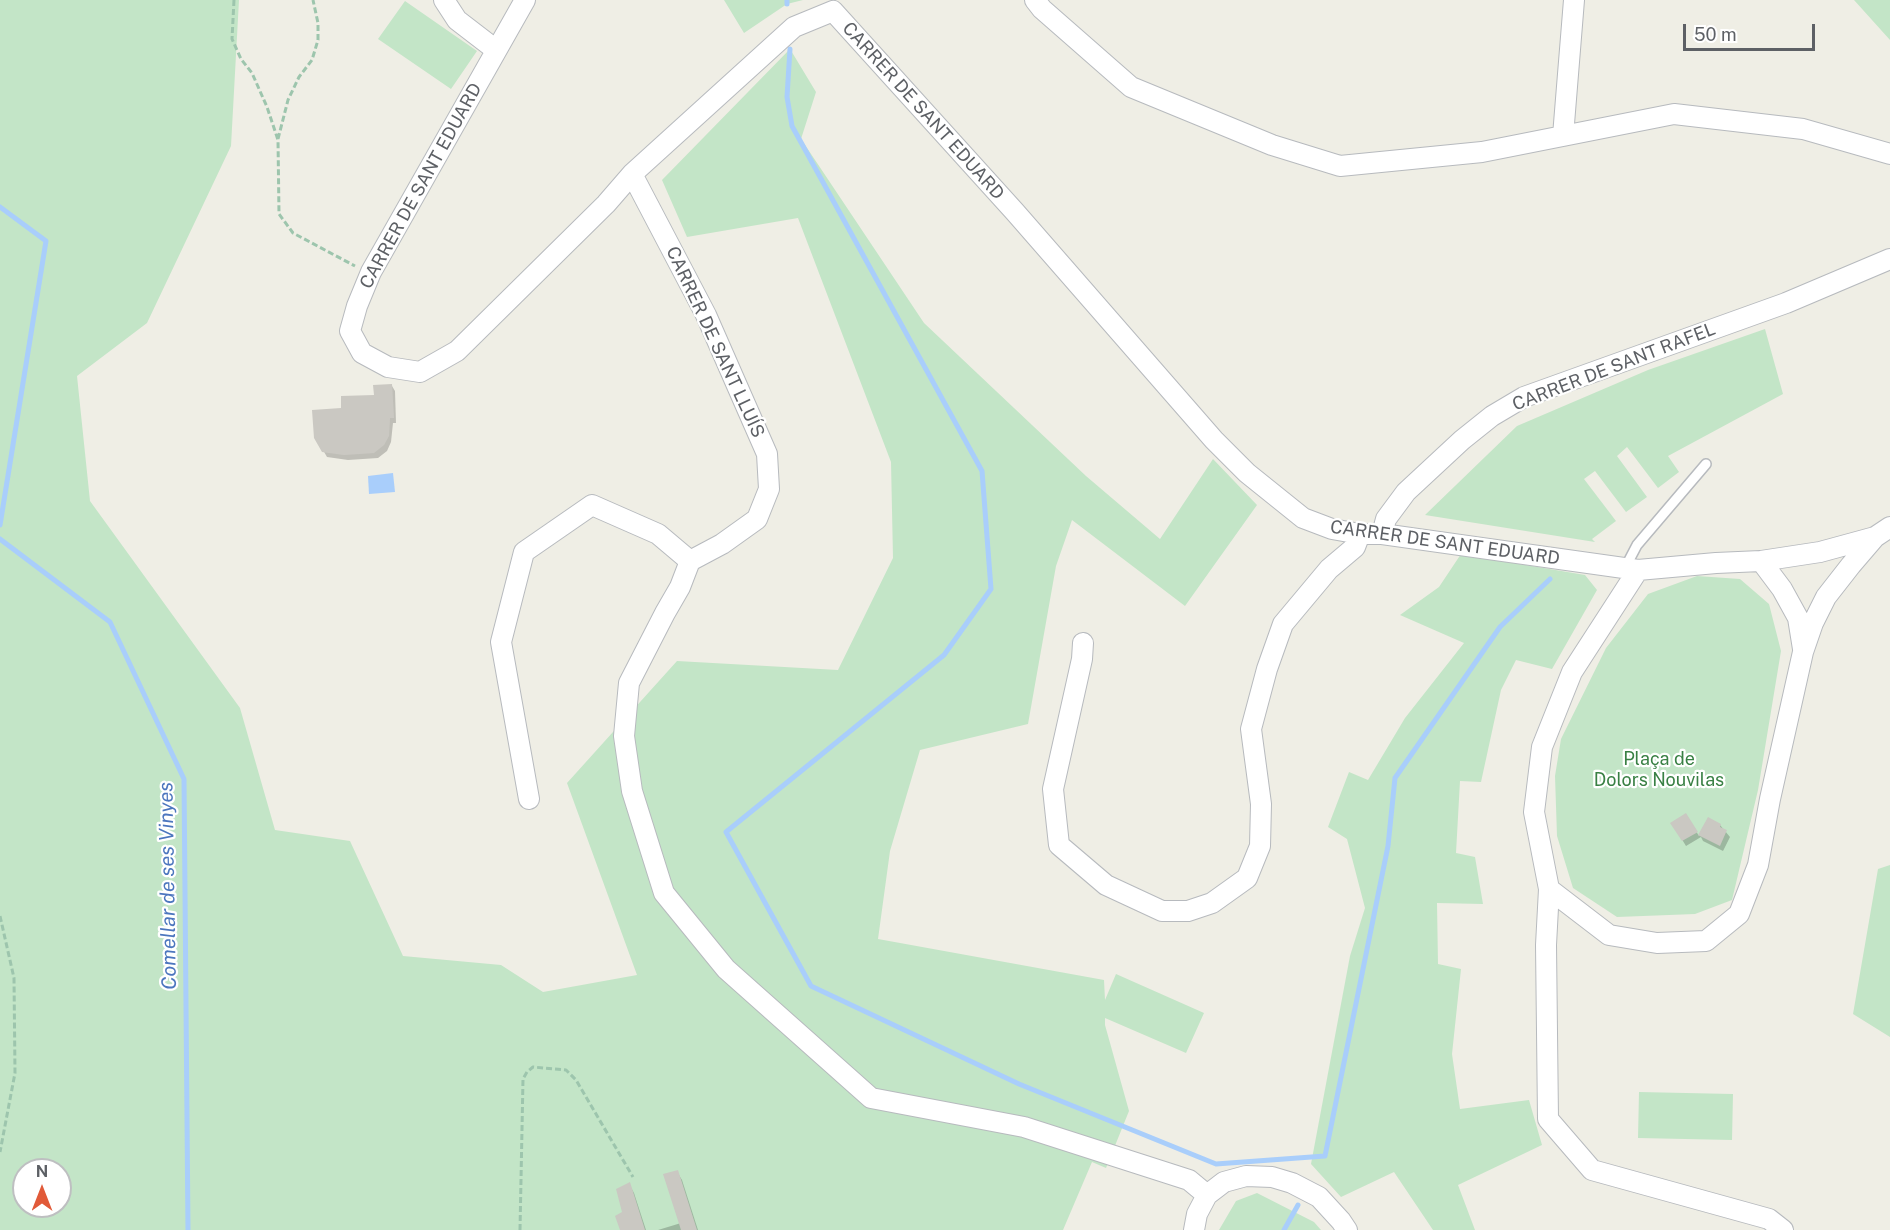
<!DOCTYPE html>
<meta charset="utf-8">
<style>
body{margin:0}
#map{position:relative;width:1890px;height:1230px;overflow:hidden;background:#efeee5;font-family:"Public Sans",sans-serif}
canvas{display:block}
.north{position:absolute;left:12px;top:1158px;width:60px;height:60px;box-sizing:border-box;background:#fff;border:2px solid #bebfc1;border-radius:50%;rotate:0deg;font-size:16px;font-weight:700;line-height:24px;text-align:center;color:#5d6065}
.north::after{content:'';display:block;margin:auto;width:21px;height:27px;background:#e15a39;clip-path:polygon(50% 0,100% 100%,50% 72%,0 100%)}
.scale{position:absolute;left:1683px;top:24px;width:132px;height:27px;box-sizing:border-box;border:3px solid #5d6065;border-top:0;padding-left:8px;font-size:18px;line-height:21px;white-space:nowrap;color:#5d6065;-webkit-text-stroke:4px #fff;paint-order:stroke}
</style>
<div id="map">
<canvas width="1890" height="1230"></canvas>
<div class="north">N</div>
<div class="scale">50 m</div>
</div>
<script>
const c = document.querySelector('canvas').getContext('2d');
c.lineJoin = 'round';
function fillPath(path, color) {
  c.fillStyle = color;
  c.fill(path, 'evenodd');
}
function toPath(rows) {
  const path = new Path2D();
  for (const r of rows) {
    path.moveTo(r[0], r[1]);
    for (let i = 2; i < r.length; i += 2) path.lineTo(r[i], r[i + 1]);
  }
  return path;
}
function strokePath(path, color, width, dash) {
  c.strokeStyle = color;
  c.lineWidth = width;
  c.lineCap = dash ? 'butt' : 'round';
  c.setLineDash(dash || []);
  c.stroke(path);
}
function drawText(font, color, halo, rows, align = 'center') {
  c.font = font + ' "Public Sans",sans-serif';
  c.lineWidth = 4.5;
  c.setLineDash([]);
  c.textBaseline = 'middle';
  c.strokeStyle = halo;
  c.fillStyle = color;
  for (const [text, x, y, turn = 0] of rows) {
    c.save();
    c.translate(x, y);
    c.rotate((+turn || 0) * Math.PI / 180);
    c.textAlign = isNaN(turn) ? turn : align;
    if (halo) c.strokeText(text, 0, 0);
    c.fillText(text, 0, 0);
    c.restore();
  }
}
const green = toPath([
 [0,0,239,0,231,146,147,323,77,376,90,501,240,708,275,830,350,841,403,956,501,965,543,992,637,975,567,783,677,661,838,670,893,558,891,462,798,218,687,237,662,180,790,49,816,92,801,139,924,323,1086,476,1160,539,1213,459,1257,505,1185,606,1072,520,1056,566,1028,724,920,750,890,851,878,939,1104,980,1105,1000,1116,974,1204,1013,1186,1053,1105,1018,1105,1025,1129,1111,1106,1168,1092,1162,1063,1230,0,1230],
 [24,1170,60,1170,60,1206,24,1206],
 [724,0,803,0,787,4,744,33],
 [1853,0,1890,0,1890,40,1854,0],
 [405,1,477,51,451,89,378,39],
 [1765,329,1783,394,1668,456,1679,472,1658,488,1627,447,1617,456,1647,497,1626,512,1595,471,1584,479,1616,521,1592,539,1595,542,1425,515,1517,426,1648,370],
 [1461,554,1585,575,1597,590,1552,669,1516,660,1501,690,1481,782,1460,781,1456,853,1475,857,1483,904,1437,903,1438,964,1461,969,1452,1054,1460,1109,1529,1100,1542,1145,1458,1185,1475,1230,1433,1230,1394,1172,1341,1197,1311,1164,1350,956,1365,908,1347,839,1328,827,1349,772,1368,780,1405,718,1464,643,1400,615,1439,587],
 [1697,576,1740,579,1769,604,1781,651,1758,790,1732,900,1695,914,1617,917,1573,888,1557,836,1555,776,1561,739,1606,648,1648,594],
 [1890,865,1890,1037,1853,1014,1878,869],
 [1639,1092,1733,1094,1732,1140,1638,1138],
 [1257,1193,1314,1222,1321,1230,1219,1230,1236,1201]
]);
const water = toPath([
 [393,473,395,492,369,494,368,476]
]);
const shadow = toPath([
 [392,386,395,391,396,423,393,423,391,442,387,451,378,458,348,460,327,457,316,438,343,409,376,397],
 [1686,815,1699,836,1708,819,1720,825,1730,837,1723,851,1703,841,1701,837,1686,846,1672,823],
 [677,1172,682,1180,698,1230,658,1230,681,1223],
 [629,1184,634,1193,646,1230,621,1230]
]);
const stream = toPath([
 [787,4,787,0],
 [790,49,787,97,792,126,982,471,991,589,944,655,726,832,811,986,1019,1084,1216,1164,1325,1156,1388,846,1395,778,1500,627,1550,579],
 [0,207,46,241,0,525],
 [0,539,110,622,184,779,188,1230],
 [1284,1230,1298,1205]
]);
const building = toPath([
 [392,384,394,418,390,418,389,436,384,445,374,453,344,455,322,452,314,438,312,410,341,408,341,396,374,395,373,385],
 [1686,813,1698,832,1682,841,1670,823],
 [1708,817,1721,824,1720,827,1727,830,1720,846,1698,835],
 [678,1170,697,1230,681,1230,663,1174],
 [630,1182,645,1230,620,1230,615,1216,622,1212,616,1189]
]);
const path = toPath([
 [234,0,232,39,241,59,252,73,267,107,278,140,279,214,293,233,355,266],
 [278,139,288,100,299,77,312,60,318,40,318,23,313,0],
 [0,916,14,978,15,1073,0,1152],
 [520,1230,523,1079,527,1072,533,1067,566,1070,576,1080,633,1177]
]);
const service = toPath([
 [1625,568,1637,545,1706,464]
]);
const minor = toPath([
 [444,0,457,20,496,50],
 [525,0,371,272,357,306,350,331,362,353,388,367,420,372,457,351,606,204,632,174,794,27,833,11,1015,212,1214,440,1247,473,1303,518,1332,529,1360,534,1382,534,1638,570,1716,563,1761,561,1820,552,1875,537],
 [1035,0,1042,9,1131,87,1272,145,1340,166,1482,152,1674,114,1803,129,1890,154],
 [1563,136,1574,0],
 [632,174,706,315,767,454,769,489,757,519,722,544,690,561,680,587,665,613,629,683,624,736,632,791,664,893,726,969,871,1098,1024,1127,1189,1180,1207,1195],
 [1382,534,1386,519,1406,492,1462,440,1492,416,1524,397,1786,303,1890,259],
 [1761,561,1782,589,1798,618,1803,649],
 [1638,570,1572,672,1542,747,1534,812,1549,889,1609,935,1657,943,1706,941,1739,914,1758,865,1770,799,1803,652,1813,623,1826,597,1851,565,1875,537,1890,527],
 [1083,643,1082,659,1053,789,1059,845,1106,885,1162,911,1188,911,1212,903,1247,878,1260,846,1261,804,1251,729,1267,669,1283,624,1329,569,1355,547,1360,534],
 [529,799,501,642,524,552,592,505,658,534,690,561],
 [1549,889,1546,945,1548,1119,1592,1170,1769,1219,1783,1230],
 [1194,1230,1197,1214,1207,1195,1224,1182,1246,1176,1272,1177,1292,1183,1319,1197,1341,1221,1347,1230]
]);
const streetNames = [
 ["CARRER DE SANT EDUARD",923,111,48],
 ["CARRER DE SANT EDUARD",421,186,-61],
 ["CARRER DE SANT LLUÍS",715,342,65],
 ["CARRER DE SANT RAFEL",1614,367,-21],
 ["CARRER DE SANT EDUARD",1445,543,8]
];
const parkNames = [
 ["Plaça de",1659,759],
 ["Dolors Nouvilas",1659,780]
];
const waterNames = [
 ["Comellar de ses Vinyes",168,886,-91]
];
fillPath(green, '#c3e5c7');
fillPath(water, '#a9cefb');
fillPath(shadow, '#0003');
strokePath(stream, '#a9cefb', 5);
fillPath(building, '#cac8c2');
strokePath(service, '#b7babe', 12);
strokePath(minor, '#b7babe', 22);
strokePath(path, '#9dc5ad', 3, [6, 3]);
strokePath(service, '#fff', 9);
strokePath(minor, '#fff', 20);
drawText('18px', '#5d6065', '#fff', streetNames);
drawText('18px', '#398044', '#fff', parkNames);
drawText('italic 20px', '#4c76be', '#fff', waterNames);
</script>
